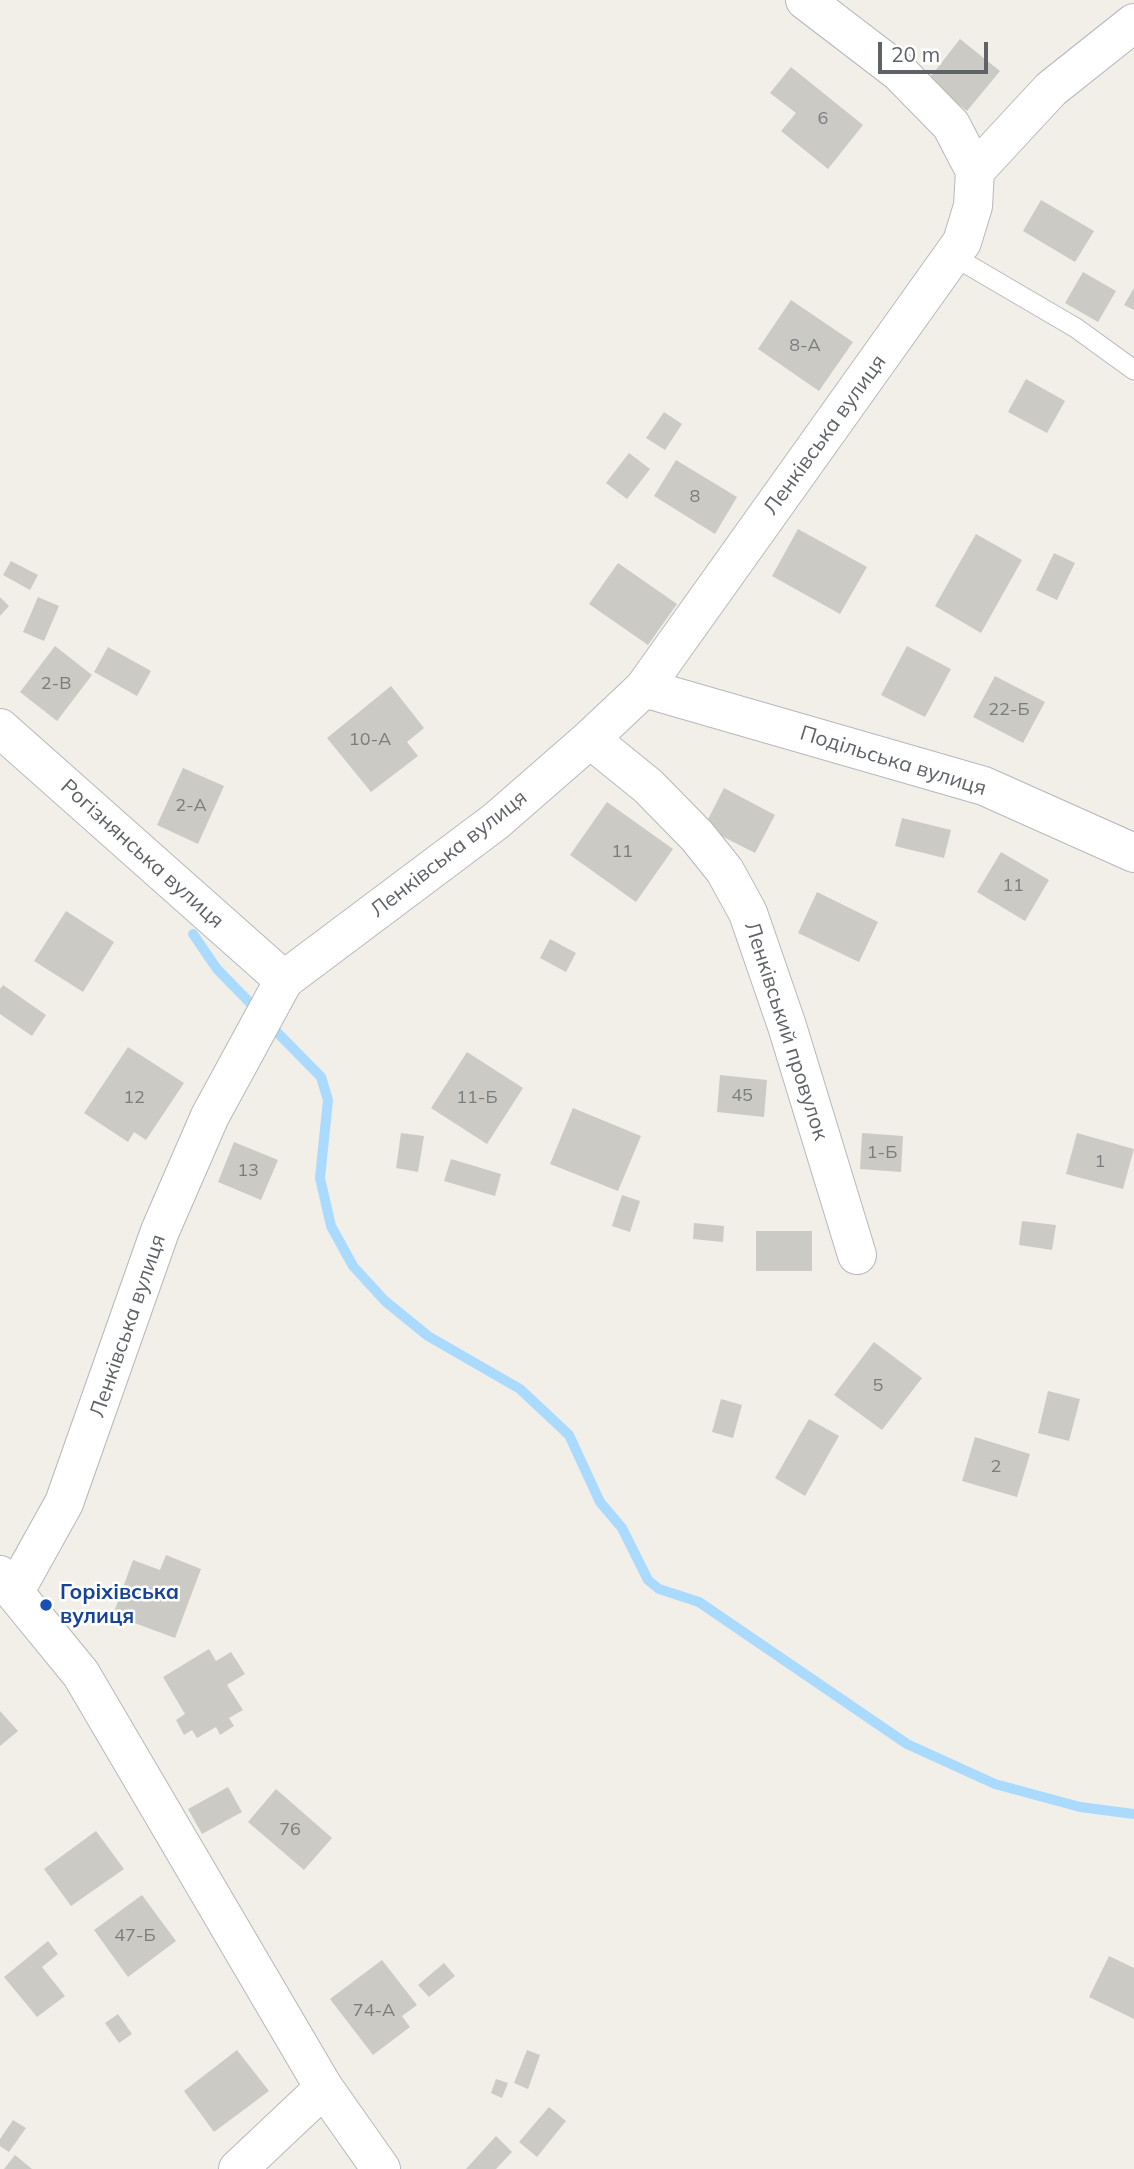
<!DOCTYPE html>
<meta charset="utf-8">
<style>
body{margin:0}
#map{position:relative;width:1134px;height:2169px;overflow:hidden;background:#f1efe8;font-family:Mulish,sans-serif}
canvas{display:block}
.scale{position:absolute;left:878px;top:42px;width:110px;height:32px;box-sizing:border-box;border:4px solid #5f6368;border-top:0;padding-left:9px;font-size:21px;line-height:24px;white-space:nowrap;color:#5f6368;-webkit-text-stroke:5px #fff;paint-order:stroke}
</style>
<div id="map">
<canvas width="1134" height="2169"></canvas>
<div class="scale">20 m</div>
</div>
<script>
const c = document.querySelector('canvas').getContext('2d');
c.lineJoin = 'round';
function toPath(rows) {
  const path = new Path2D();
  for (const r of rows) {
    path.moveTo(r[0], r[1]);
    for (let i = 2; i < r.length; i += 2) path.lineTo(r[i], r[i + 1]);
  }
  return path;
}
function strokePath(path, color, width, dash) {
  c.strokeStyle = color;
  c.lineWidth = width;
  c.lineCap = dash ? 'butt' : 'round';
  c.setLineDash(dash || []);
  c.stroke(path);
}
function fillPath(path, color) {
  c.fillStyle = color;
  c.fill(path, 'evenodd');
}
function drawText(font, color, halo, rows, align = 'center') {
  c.font = font + ' Mulish,sans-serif';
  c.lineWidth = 5;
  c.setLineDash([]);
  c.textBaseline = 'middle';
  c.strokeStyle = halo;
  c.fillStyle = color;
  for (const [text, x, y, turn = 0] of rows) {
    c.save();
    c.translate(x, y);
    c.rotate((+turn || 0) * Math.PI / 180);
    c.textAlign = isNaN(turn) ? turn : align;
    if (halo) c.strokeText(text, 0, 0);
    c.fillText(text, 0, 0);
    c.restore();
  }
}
const stream = toPath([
 [193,934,217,969,259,1012],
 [269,1024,321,1077,328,1100,320,1178,331,1226,353,1266,385,1301,428,1336,520,1389,569,1435,600,1502,622,1528,648,1580,659,1589,699,1602,907,1744,995,1784,1080,1807,1134,1814]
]);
const building = toPath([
 [960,39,1000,71,967,111,928,80],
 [791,67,863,125,828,169,781,131,796,113,770,93],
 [1041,200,1094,231,1075,262,1023,231],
 [1083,272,1116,291,1098,322,1065,303],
 [1134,288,1134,310,1124,305],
 [791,300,853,342,819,391,758,349],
 [1026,379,1065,401,1047,433,1008,412],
 [664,412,682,424,665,450,646,438],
 [629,453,650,469,627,499,606,483],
 [676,460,737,497,715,534,654,496],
 [798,529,867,567,840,614,772,576],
 [976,534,1022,560,981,633,935,606],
 [1054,553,1075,563,1057,600,1036,590],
 [11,561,38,575,30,590,3,575],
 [618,563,677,604,648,645,589,604],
 [0,597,9,606,0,616],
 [38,597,59,606,44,641,23,632],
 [55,646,92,675,57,721,20,692],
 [907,646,951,669,925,717,881,695],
 [108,647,151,671,137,696,94,672],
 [995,676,1045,702,1023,743,973,717],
 [391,686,424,728,407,742,418,756,371,792,327,738],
 [183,768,224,786,198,844,157,825],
 [724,788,775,815,755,853,704,827],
 [607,802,673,849,636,902,570,855],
 [902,818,951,830,944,858,895,846],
 [1001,852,1049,880,1025,921,977,892],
 [817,892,878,922,859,962,798,933],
 [66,911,114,942,83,992,34,961],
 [550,939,576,953,566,972,540,958],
 [3,985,46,1015,32,1036,0,1014,0,989],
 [128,1047,184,1083,146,1140,134,1132,128,1142,84,1113],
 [467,1052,523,1088,487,1144,431,1108],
 [720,1075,767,1080,764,1117,717,1112],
 [573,1108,641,1136,618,1191,550,1164],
 [401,1133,424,1136,418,1172,396,1168],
 [862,1133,903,1136,901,1172,860,1169],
 [1077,1133,1134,1149,1123,1189,1066,1174],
 [234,1142,278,1160,261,1200,218,1182],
 [451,1159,501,1174,495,1196,444,1181],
 [622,1195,640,1201,630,1232,612,1226],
 [1022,1221,1056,1225,1052,1250,1019,1245],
 [694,1223,724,1226,723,1242,693,1239],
 [756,1231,812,1231,812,1271,756,1271],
 [874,1342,922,1378,882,1430,834,1395],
 [1048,1391,1080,1399,1069,1441,1038,1433],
 [721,1399,742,1405,733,1438,712,1432],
 [809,1419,839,1436,805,1496,775,1478],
 [975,1437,1030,1454,1017,1497,962,1481],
 [166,1555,201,1569,175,1638,113,1615,133,1560,160,1570],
 [209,1649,216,1661,231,1652,245,1674,227,1685,243,1710,229,1718,234,1726,220,1735,216,1727,197,1738,192,1730,184,1735,176,1720,185,1714,163,1677],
 [0,1711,18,1731,0,1746],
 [228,1787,242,1812,202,1834,188,1809],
 [276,1789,332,1838,304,1870,248,1822],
 [96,1831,124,1869,71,1906,44,1869],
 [142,1895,176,1941,128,1977,94,1930],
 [48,1941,58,1954,42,1967,65,1996,37,2017,4,1977],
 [1109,1956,1134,1968,1134,2019,1089,1997],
 [382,1960,417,2005,402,2016,410,2027,373,2055,330,1999],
 [444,1963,455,1976,429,1997,418,1985],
 [118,2014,132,2034,119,2043,105,2023],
 [237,2050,269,2091,214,2132,184,2091],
 [527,2050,540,2055,528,2089,514,2083],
 [496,2079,508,2083,502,2098,491,2093],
 [549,2107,566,2121,537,2157,519,2142],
 [13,2120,26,2128,9,2152,0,2146,0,2139],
 [496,2136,512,2152,496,2169,466,2169],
 [15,2155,32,2169,4,2169]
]);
const service = toPath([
 [953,256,1076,328,1134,370]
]);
const minor = toPath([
 [805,0,899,72,951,125,975,171],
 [644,688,984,786,1134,853],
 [0,728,284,980],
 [590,739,648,786,697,836,725,871,748,913,787,1026,857,1255],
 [15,1591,64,1503,160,1231,210,1116,284,980,496,821,590,739,644,688,962,242,973,206,975,171,1051,89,1134,23],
 [238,2169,324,2088]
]);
const tertiary = toPath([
 [0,1575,81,1674,324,2088,381,2169]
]);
const markers = [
 [46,1605,7,"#1a4fb4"]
];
const numberNames = [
 ["6",823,119],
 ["8-А",805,346],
 ["8",695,497],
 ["2-В",56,684],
 ["22-Б",1009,710],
 ["10-А",370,740],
 ["2-А",191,806],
 ["11",622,852],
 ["11",1013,886],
 ["45",742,1096],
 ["12",134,1098],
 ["11-Б",477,1098],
 ["1-Б",882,1153],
 ["1",1100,1162],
 ["13",248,1171],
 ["5",878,1386],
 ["2",996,1467],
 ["76",290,1830],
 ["47-Б",135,1936],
 ["74-А",374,2011]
];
const streetNames = [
 ["Ленківська вулиця",825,435,-54],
 ["Подільська вулиця",893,761,17],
 ["Рогізнянська вулиця",142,854,42],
 ["Ленківська вулиця",449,854,-38],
 ["Ленківський провулок",786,1031,72],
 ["Ленківська вулиця",128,1326,-71]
];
const transitNames = [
 ["Горіхівська",60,1593],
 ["вулиця",60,1617]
];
strokePath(stream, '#aadaff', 10);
fillPath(building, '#cccac5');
strokePath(service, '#b5b8bc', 21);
strokePath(minor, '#b5b8bc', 40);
strokePath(tertiary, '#b5b8bc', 40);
strokePath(service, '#fff', 19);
strokePath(minor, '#fff', 38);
strokePath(tertiary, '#fff', 38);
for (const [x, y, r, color] of markers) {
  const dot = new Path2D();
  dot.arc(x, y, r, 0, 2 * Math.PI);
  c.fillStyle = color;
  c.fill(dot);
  strokePath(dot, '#fff', 2.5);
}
drawText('18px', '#7a7d7f', null, numberNames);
drawText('21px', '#5f6368', '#fff', streetNames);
drawText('bold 21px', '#164399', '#fff', transitNames, 'left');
</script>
